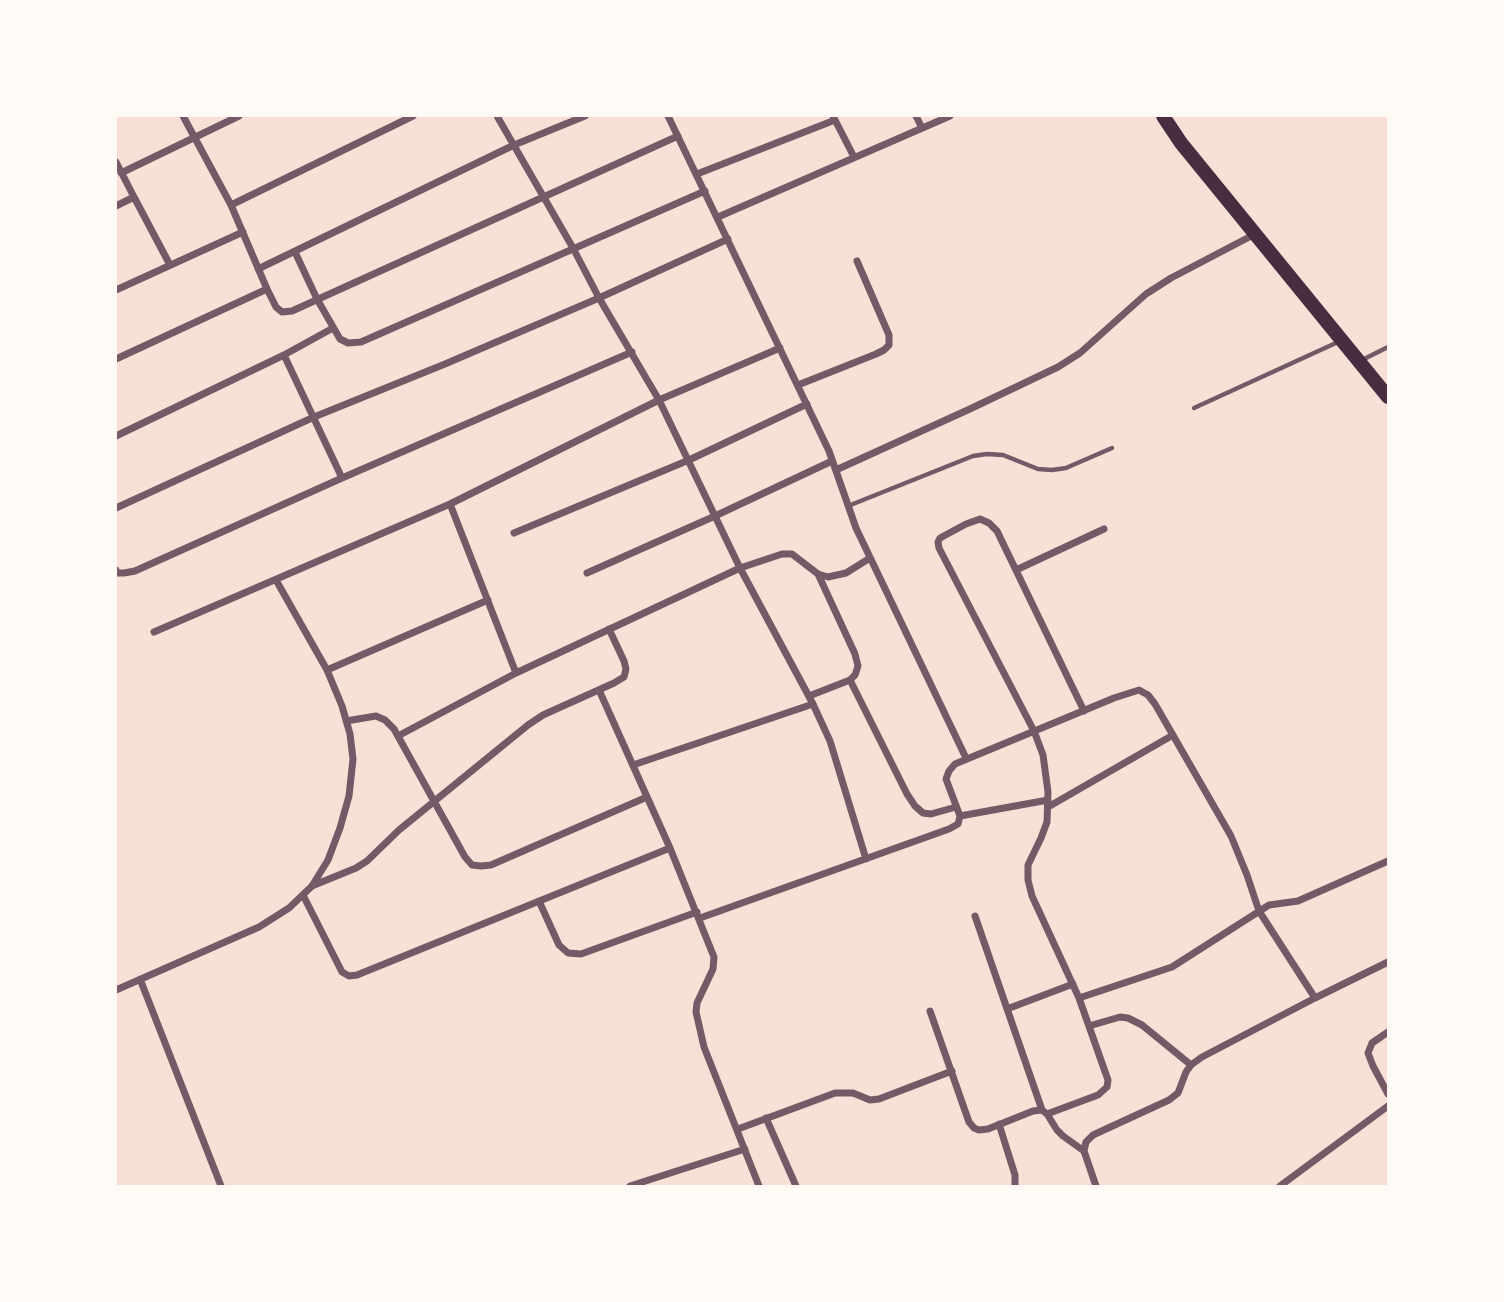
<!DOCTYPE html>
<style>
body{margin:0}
#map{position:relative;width:1504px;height:1302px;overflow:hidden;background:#f7e1d7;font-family:Inter,sans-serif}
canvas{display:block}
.frame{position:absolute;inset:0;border:117px solid #fffaf5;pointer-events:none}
</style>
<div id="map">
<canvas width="1504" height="1302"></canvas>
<div class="frame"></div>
</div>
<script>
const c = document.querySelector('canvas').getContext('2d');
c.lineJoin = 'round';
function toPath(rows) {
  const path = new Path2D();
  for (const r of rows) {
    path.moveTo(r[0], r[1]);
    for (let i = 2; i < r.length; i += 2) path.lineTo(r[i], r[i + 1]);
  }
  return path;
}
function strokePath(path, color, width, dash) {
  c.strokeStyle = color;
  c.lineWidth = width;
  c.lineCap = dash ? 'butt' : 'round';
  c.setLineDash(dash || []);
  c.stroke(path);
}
const service = toPath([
 [1360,361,1388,347],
 [1194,408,1338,342],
 [848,506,973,456,987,454,1003,455,1038,469,1052,470,1066,468,1112,448]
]);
const minor = toPath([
 [183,116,231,205,267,289,276,307,282,312,292,311,678,136],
 [497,116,573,248,599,298,659,400,740,568,813,704,830,741,866,859],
 [668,116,829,451,856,528,966,758],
 [833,116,854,157],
 [916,116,922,128],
 [116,162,134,197,116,206],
 [121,173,239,116],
 [697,174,835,120],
 [134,197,170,265],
 [231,205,413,116],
 [718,217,950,116],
 [295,252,317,299,340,339,348,343,361,342,705,191],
 [258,269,514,145,585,116],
 [116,290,243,232],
 [284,355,342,478],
 [116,359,267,289],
 [798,385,876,354,884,350,889,345,889,335,857,261],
 [116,436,284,355,333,328],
 [836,470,972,408,1058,367,1080,353,1146,294,1171,278,1255,234],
 [450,504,516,673],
 [116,508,314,417,445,364,599,298,728,239],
 [514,533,689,460,807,404],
 [116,570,117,573,124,573,135,571,342,478,632,352],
 [1016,570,1104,529],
 [587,573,715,516,832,461],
 [154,632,450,504,659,400,780,348],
 [327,670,488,600],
 [850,680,907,794,915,806,923,813,931,814,956,807],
 [599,690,670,848,714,957,713,969,697,1003,696,1012,704,1047,759,1186],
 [809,696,850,680,855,675,858,666,855,654,818,574],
 [346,721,376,716,385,720,394,729,465,857,472,865,481,866,491,865,647,797],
 [398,736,516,673,740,568,782,554,792,554,818,574,828,577,846,573,870,558],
 [633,765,813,704],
 [1048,807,1173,735],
 [960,816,1048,800],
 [312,886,356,868,367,861,399,830,528,725,543,715,614,683,624,677,626,669,624,661,609,629],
 [303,895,342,972,349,976,357,975,670,848],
 [539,901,559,945,568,953,581,954,697,912],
 [975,916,1042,1110],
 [700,918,949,829,958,824,960,816,946,779,949,771,955,764,1114,698,1139,690,1148,695,1155,704,1231,836,1247,875,1259,911,1315,998],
 [140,979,221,1186],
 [116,990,259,927,289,908,312,886,328,860,340,828,349,796,353,759,350,734,342,706,327,670,276,580],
 [1079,998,1172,967,1269,905,1298,901,1388,861],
 [1007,1009,1073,984],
 [930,1011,969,1122,974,1128,979,1130,988,1129,1033,1111,1042,1110,1047,1114,1057,1130,1063,1136,1084,1151],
 [1089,1026,1120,1017,1128,1018,1142,1025,1191,1065],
 [1388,1032,1372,1043,1368,1053,1373,1066,1388,1094],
 [1047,1114,1098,1095,1107,1087,1108,1080,1079,998,1032,896,1028,880,1028,865,1041,838,1047,822,1048,792,1043,755,1034,731,939,548,938,542,940,538,966,524,980,519,989,523,997,531,1084,711],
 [766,1118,796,1186],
 [999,1124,1015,1175,1015,1186],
 [738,1129,835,1093,853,1093,870,1100,879,1099,952,1071],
 [630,1186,745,1149],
 [1096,1186,1084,1151,1086,1142,1093,1135,1169,1100,1178,1093,1186,1072,1191,1065,1202,1057,1315,998,1388,962],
 [1280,1186,1388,1106]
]);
const trunk = toPath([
 [1163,116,1181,143,1388,397]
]);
strokePath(service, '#755966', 4.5);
strokePath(minor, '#755966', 7);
strokePath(trunk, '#4a2c40', 14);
</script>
